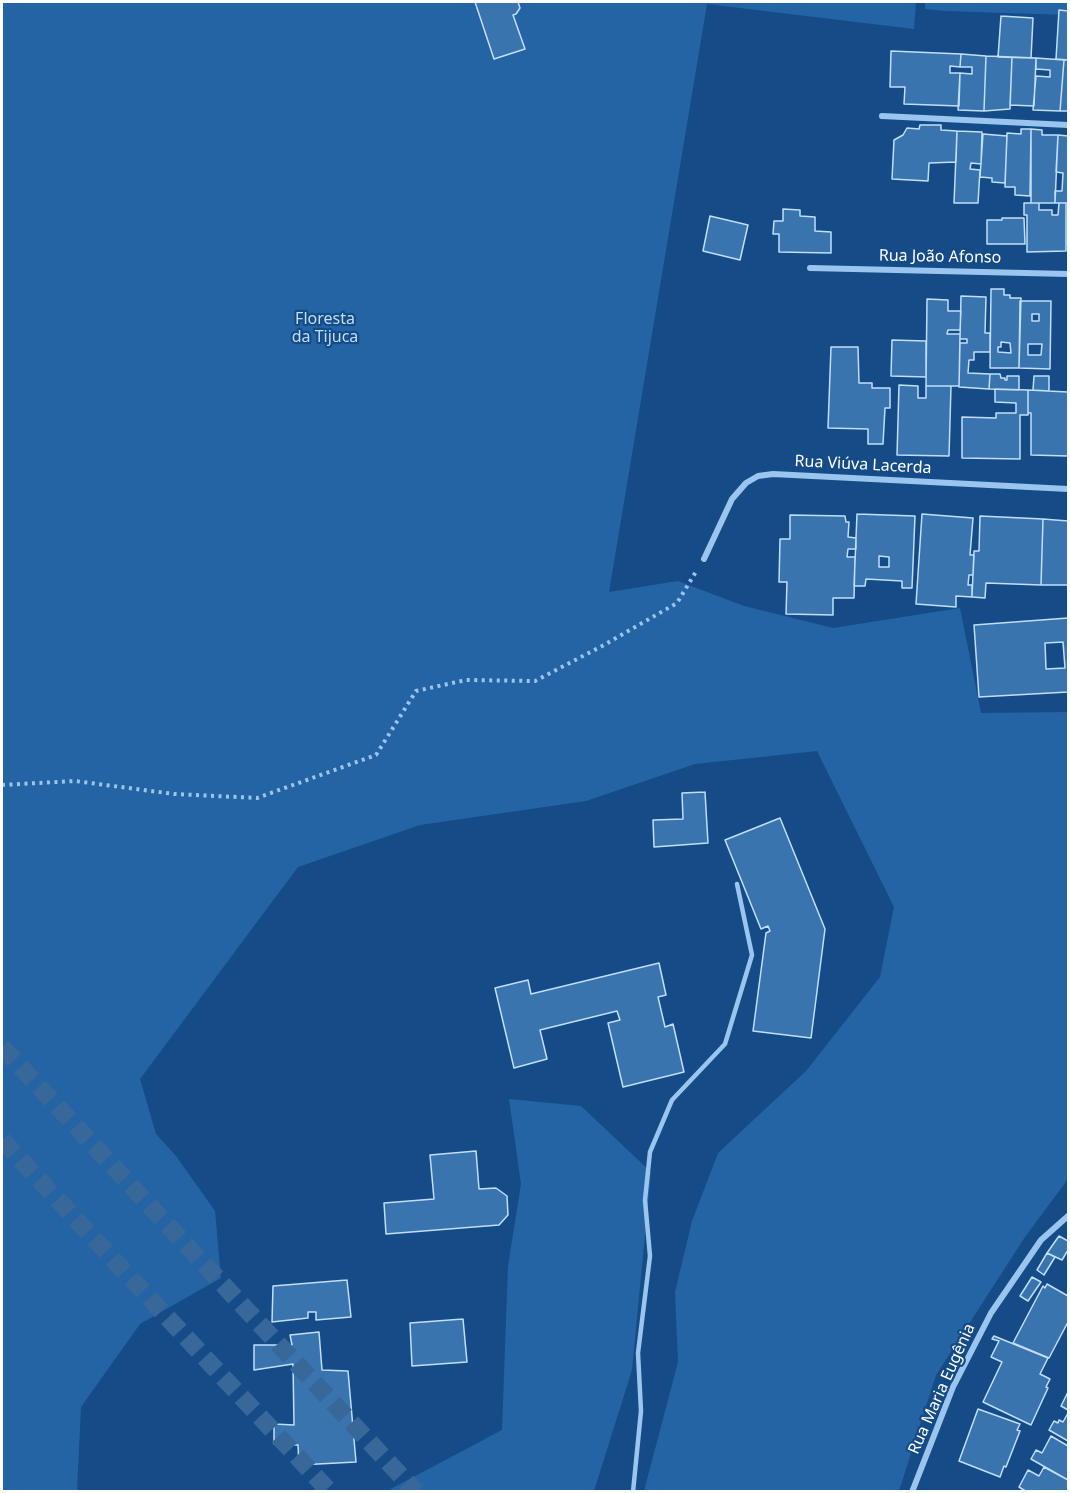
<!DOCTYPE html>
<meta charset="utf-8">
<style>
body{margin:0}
#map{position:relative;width:1070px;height:1493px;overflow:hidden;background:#154c87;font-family:"Noto Sans",sans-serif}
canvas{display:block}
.frame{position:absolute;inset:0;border:3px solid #fff;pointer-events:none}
</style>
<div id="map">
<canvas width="1070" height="1493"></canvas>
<div class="frame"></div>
</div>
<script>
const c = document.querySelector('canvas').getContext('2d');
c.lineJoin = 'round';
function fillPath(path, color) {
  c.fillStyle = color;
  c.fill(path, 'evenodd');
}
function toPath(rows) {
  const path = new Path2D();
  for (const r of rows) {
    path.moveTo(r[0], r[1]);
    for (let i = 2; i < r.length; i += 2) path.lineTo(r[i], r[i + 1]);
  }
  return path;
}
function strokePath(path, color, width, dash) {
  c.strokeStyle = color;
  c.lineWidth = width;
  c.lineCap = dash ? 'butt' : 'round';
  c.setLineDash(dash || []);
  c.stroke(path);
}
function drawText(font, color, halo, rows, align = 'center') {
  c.font = font + ' "Noto Sans",sans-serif';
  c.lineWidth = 4.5;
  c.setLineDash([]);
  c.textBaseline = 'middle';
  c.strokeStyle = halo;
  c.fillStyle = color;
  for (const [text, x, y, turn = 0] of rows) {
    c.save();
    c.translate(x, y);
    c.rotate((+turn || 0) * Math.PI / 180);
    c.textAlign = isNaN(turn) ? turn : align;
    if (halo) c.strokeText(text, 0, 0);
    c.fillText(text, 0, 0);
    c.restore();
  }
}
const green = toPath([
 [2,2,916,2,914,29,707,4,609,592,678,581,744,606,833,628,960,608,981,713,1068,712,1068,1179,1025,1237,936,1375,899,1491,644,1491,678,1362,675,1292,692,1221,718,1153,806,1071,880,977,894,907,817,751,695,764,586,801,420,825,298,867,140,1079,156,1134,176,1156,215,1211,221,1278,140,1324,81,1407,77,1491,2,1492],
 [925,2,1068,2,1068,15,945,11,925,9],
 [509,1099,581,1106,651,1172,632,1370,594,1491,385,1492,502,1430,508,1266,521,1184]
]);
const building = toPath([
 [475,2,518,2,520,8,516,14,513,15,525,49,494,59,475,2],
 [1059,10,1068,11,1068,60,1056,59,1059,10],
 [1001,16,1033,18,1031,58,998,57,1001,16],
 [891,51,961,54,960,67,950,66,950,73,960,73,959,106,904,104,905,87,890,87,891,51],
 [961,54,986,56,984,111,958,110,960,73,972,74,972,67,960,67,961,54],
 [986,56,1012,57,1010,109,984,111,986,56],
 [1012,57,1036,58,1034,106,1010,105,1012,57],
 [1036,58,1064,60,1060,111,1033,110,1036,76,1050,77,1050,70,1036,69,1036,58],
 [1064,60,1068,60,1068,111,1060,111,1064,60],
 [920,125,941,125,941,130,957,131,956,162,929,163,928,181,892,179,894,140,903,135,907,128,919,129,920,125],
 [1021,129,1031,129,1030,196,1015,195,1015,187,1005,187,1007,133,1021,134,1021,129],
 [1031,129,1042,130,1042,135,1058,135,1055,203,1031,203,1031,129],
 [957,131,982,132,981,164,971,163,970,169,980,170,978,203,954,203,957,131],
 [983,134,1007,136,1005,183,992,182,992,178,980,177,983,134],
 [1058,135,1068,136,1068,203,1055,203,1055,191,1062,191,1063,173,1056,172,1058,135],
 [1024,203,1039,203,1039,210,1052,210,1052,215,1058,215,1059,203,1066,203,1066,251,1027,252,1027,215,1024,215,1024,203],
 [1066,203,1068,203,1068,244,1066,244,1066,203],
 [783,209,800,210,800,216,815,217,815,231,831,232,831,253,779,252,779,234,773,234,774,221,783,221,783,209],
 [710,216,748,225,740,260,703,251,710,216],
 [1002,218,1024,218,1025,244,987,244,987,220,1002,220,1002,218],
 [991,289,1004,289,1004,295,1010,295,1010,298,1021,298,1019,368,990,368,991,289],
 [1001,342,1010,343,1011,353,998,352,998,347,1001,347,1001,342],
 [961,296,986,297,985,333,990,333,990,352,974,352,974,360,969,360,968,373,990,374,989,389,959,387,960,343,967,343,967,339,960,339,961,296],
 [927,299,948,300,948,311,961,311,960,330,948,330,947,334,960,334,959,386,926,386,927,299],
 [1020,301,1051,301,1050,369,1019,368,1020,301],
 [1032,314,1039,314,1039,321,1032,321,1032,314],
 [1028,344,1042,344,1041,355,1028,355,1028,344],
 [892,340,926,341,926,377,891,376,892,340],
 [831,347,858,347,859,383,872,383,872,388,890,388,890,408,885,408,883,444,868,444,868,429,828,428,831,347],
 [990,374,1000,374,1001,378,1005,378,1005,380,1007,380,1007,376,1019,376,1019,390,989,389,990,374],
 [1034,376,1049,376,1049,391,1033,390,1034,376],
 [899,385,918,386,918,398,926,398,926,386,951,386,949,456,897,455,899,385],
 [995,389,1028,390,1028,415,1020,415,1020,459,962,458,962,417,996,418,996,413,1016,413,1016,403,995,402,995,389],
 [1028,390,1068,392,1068,456,1031,455,1031,413,1028,413,1028,390],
 [857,514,915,516,912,588,902,588,902,581,866,579,865,586,854,586,857,514],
 [879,556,889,557,889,567,879,567,879,556],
 [922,514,973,518,970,555,974,555,973,575,969,575,968,585,972,585,972,597,956,596,956,607,916,604,922,514],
 [790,515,845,516,846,522,849,522,848,537,856,538,856,549,848,549,847,557,855,557,854,598,833,598,833,615,786,614,787,582,779,582,780,539,790,539,790,515],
 [980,516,1043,519,1041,585,986,583,985,598,972,597,974,551,979,551,980,516],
 [1043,519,1068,521,1068,585,1041,585,1043,519],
 [1068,618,1068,692,979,697,974,625,1068,618],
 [1063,642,1065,668,1046,669,1045,643,1063,642],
 [705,792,708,843,654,847,653,820,683,819,682,793,705,792],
 [780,818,825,929,811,1038,753,1031,766,933,770,931,768,926,761,929,725,840,780,818],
 [659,963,666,995,658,997,665,1027,673,1024,684,1072,623,1087,608,1023,620,1020,617,1011,540,1030,547,1059,514,1068,495,988,528,980,531,994,659,963],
 [476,1151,479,1189,496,1188,507,1196,508,1215,499,1225,386,1234,384,1203,434,1199,430,1155,476,1151],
 [1059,1236,1068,1241,1068,1250,1062,1260,1047,1253,1059,1236],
 [1047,1253,1055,1257,1044,1275,1037,1270,1047,1253],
 [1032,1277,1041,1282,1028,1301,1020,1296,1032,1277],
 [347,1280,351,1317,316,1320,316,1312,308,1312,308,1318,272,1322,273,1286,347,1280],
 [1047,1284,1068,1296,1068,1322,1049,1358,1013,1343,1043,1286,1045,1288,1047,1284],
 [463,1319,467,1362,412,1366,410,1323,463,1319],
 [319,1332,322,1370,348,1371,356,1462,299,1465,298,1445,274,1444,274,1424,294,1425,293,1364,254,1370,254,1345,292,1345,290,1335,319,1332],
 [994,1336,1048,1358,1040,1374,1050,1379,1046,1387,1048,1388,1031,1425,983,1402,1002,1362,991,1357,999,1341,992,1339,994,1336],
 [1068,1392,1068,1410,1061,1406,1068,1392],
 [978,1409,1020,1424,1017,1430,1020,1431,1006,1467,1004,1466,1000,1477,959,1461,978,1409],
 [1068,1413,1068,1444,1068,1441,1049,1430,1054,1421,1058,1423,1059,1420,1063,1422,1068,1413],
 [1051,1436,1068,1446,1068,1480,1031,1459,1036,1450,1042,1453,1051,1436],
 [1044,1467,1068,1480,1068,1492,1027,1492,1019,1487,1028,1470,1039,1476,1044,1467]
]);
const motorwayTunnel = toPath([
 [2,1047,416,1492],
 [2,1140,330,1492]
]);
const path = toPath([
 [2,785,75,781,174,794,257,798,376,755,416,691,466,680,535,681,604,645,677,603,697,570]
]);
const service = toPath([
 [633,1492,641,1411,638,1353,650,1256,645,1200,650,1152,672,1100,725,1044,752,955,737,884]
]);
const minor = toPath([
 [882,116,1068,125],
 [810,268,1068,274],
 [704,559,732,499,746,483,758,476,773,474,1068,489],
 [912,1492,953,1387,991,1313,1041,1240,1068,1216]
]);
const streetNames = [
 ["Rua João Afonso",940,257,1],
 ["Rua Viúva Lacerda",863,465,3],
 ["Rua Maria Eugênia",942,1389,-66]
];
const parkNames = [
 ["Floresta",325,319],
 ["da Tijuca",325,337]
];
fillPath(green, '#2464a5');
fillPath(building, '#3974af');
strokePath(building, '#c0defb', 1.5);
strokePath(motorwayTunnel, '#386799', 18, [18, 9]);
strokePath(path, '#9ac5ef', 4, [3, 4.5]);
strokePath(service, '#9ac5ef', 4.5);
strokePath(minor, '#9ac5ef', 6);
drawText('16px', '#fff', '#154c87', streetNames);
drawText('16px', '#c0defb', '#154c87', parkNames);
</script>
